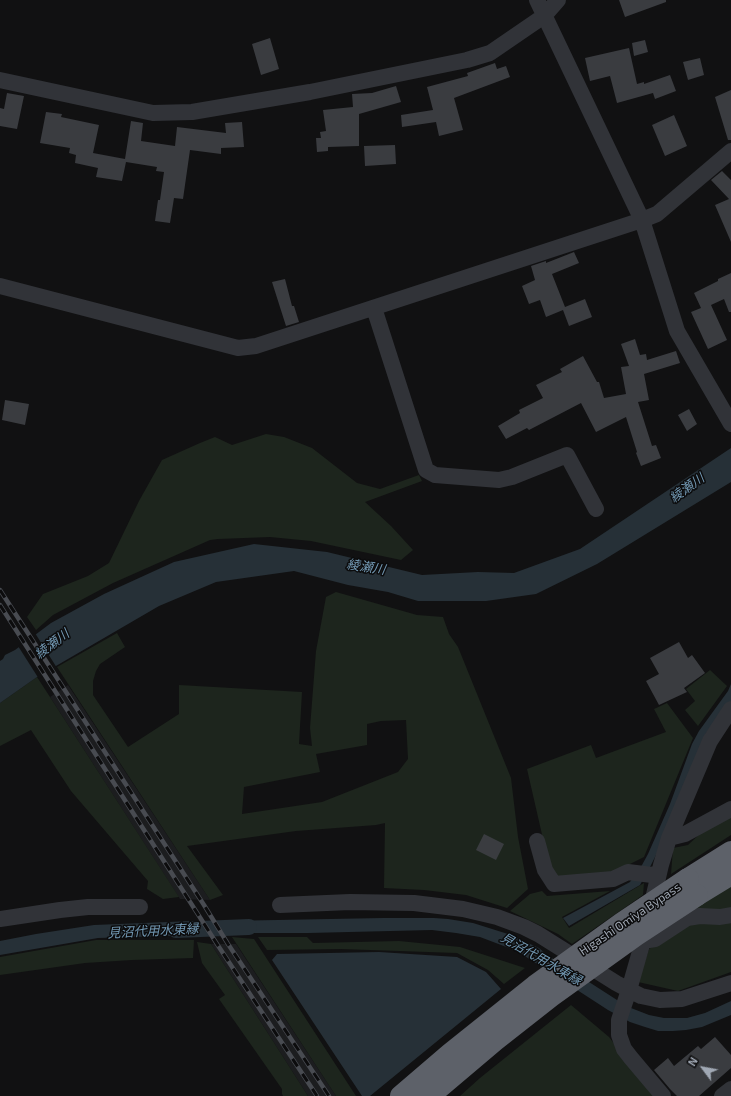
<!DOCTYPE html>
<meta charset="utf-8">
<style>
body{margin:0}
#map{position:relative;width:731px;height:1096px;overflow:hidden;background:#111112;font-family:"Exo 2",sans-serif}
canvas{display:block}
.north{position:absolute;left:683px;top:1048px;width:40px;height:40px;-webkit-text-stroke:3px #0c0c0d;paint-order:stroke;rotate:302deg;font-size:11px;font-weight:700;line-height:16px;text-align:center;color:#a0a8b4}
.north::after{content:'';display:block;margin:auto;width:14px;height:18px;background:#a0a8b4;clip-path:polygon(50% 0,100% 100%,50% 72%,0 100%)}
</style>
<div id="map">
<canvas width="731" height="1096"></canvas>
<div class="north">N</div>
</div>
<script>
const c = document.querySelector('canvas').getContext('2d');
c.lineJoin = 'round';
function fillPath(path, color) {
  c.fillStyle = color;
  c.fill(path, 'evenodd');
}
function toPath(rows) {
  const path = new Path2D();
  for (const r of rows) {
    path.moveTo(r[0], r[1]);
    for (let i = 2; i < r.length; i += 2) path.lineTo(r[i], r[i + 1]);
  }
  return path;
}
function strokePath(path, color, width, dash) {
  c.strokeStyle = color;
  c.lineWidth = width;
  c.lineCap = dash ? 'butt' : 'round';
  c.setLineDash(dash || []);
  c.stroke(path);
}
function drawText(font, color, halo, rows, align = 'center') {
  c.font = font + ' "Exo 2","Noto Sans JP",sans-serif';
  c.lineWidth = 3;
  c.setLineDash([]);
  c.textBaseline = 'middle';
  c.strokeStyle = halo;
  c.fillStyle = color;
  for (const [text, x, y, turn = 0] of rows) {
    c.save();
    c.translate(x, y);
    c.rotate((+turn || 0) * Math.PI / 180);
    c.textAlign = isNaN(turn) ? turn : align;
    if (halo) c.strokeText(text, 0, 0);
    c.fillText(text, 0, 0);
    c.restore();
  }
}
const built = toPath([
 [68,685,210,900,180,899,50,697],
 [211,944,236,944,336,1096,308,1096]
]);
const green = toPath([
 [266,434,284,437,312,448,357,483,380,489,419,475,422,481,365,502,391,526,413,550,401,560,311,541,270,537,218,539,210,540,113,583,53,615,36,630,27,617,43,594,88,576,109,563,139,501,162,460,200,443,215,437,232,445],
 [336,592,417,615,443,617,449,634,458,647,511,778,518,837,528,889,507,908,466,895,424,890,384,888,385,823,376,825,296,831,187,846,223,895,210,900,57,667,117,633,125,647,100,664,96,671,93,681,93,695,128,747,179,714,179,685,302,692,299,744,312,746,310,728,316,651,326,597],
 [406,720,408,759,398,772,322,802,242,814,244,787,320,772,316,754,367,745,367,724,381,721],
 [710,670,727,686,698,726,685,710,695,701,686,689],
 [37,677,50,697,179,897,163,899,147,889,148,881,71,791,31,730,0,746,0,703],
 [667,703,693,738,644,857,612,873,558,879,549,865,527,769,591,745,596,758,666,732,654,709],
 [731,816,731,835,671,874,673,848,688,845,706,828],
 [644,883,643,895,572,944,558,934,510,911,530,894,542,891,547,896,610,891,562,917,569,928],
 [731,886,731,907,727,910,692,909],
 [688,921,731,921,731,972,678,991,638,982,649,949],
 [232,937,254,939,356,1096,336,1096],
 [258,937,307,937,313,943,399,941,460,947,525,968,504,984,488,970,457,953,341,949,267,950],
 [96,940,194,940,193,958,132,960,85,963,0,975,0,957],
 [197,942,211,944,308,1096,283,1096,282,1094,282,1089,219,999,225,995,202,963],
 [571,1005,609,1037,655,1096,460,1096,480,1078]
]);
const water = toPath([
 [731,448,731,482,597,564,536,594,486,601,418,601,388,592,348,585,294,571,216,582,159,606,37,677,0,703,0,661,3,659,5,655,15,650,51,623,104,594,174,562,254,544,327,552,422,575,478,572,514,573,580,549],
 [731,684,731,701,706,733,657,853,650,867,640,885,569,926,563,918,630,882,642,865,648,854,670,804,692,744,699,731,728,691],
 [383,918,434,918,448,919,473,923,508,934,539,948,547,955,617,1000,631,1008,649,1015,664,1018,687,1018,705,1013,731,1001,731,1015,702,1027,686,1030,673,1031,658,1031,645,1027,630,1022,608,1010,517,951,480,937,456,933,432,930,308,933,232,933,224,921],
 [193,921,202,935,98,938,0,955,0,941,36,934,94,925],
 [379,952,457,957,486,972,501,989,370,1096,362,1096,272,960,277,954]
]);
const pier = toPath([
 [35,633,57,668,39,679,18,646]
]);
const canal = toPath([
 [176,930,249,927]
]);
const building = toPath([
 [619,0,666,0,666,2,625,17],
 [270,38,279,69,261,75,252,44],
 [645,40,648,52,634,56,632,43],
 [629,48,637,84,644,82,644,84,670,75,676,91,655,99,653,93,617,103,610,76,590,81,585,58],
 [700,58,704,75,688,80,683,62],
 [495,63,497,69,506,66,510,77,454,98,463,130,439,136,436,122,402,127,401,115,433,110,427,87,468,76,467,73],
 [396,86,401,102,359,114,359,146,328,147,328,151,317,152,316,138,321,138,320,132,326,131,323,110,353,107,352,94,372,93],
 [731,90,731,140,728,140,715,97],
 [7,93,24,96,17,129,0,126,0,108,4,109],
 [46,112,62,114,61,117,99,125,93,153,125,159,131,121,143,123,141,141,175,146,177,127,226,133,225,123,242,122,244,147,221,148,221,154,190,150,183,199,174,198,170,223,155,221,158,200,160,200,164,172,156,171,157,167,126,162,122,181,96,177,98,168,75,163,76,155,69,153,70,148,40,143],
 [674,115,687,146,665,156,652,125],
 [395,145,396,164,365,166,364,146],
 [722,171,731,180,731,242,715,205,729,199,711,180],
 [574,252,579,263,552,274,565,307,585,299,592,317,569,326,563,310,546,317,540,300,529,304,522,286,535,280,531,266,546,261,546,263],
 [731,273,731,312,729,312,724,299,711,305,727,340,708,349,691,312,701,308,694,293,718,281,718,279],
 [285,279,292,306,294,306,299,322,286,326,272,282],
 [635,339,640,355,646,354,647,360,676,351,680,363,644,374,649,400,638,402,652,446,656,445,661,458,641,466,636,453,637,452,626,417,596,432,581,403,529,430,527,428,506,439,498,426,520,413,519,410,543,398,536,385,562,372,560,369,583,356,597,382,599,382,604,398,626,394,621,367,629,366,621,344],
 [5,400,29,404,25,425,2,420],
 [689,409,697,424,687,431,678,415],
 [679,642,688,658,692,655,705,673,684,688,687,692,659,705,646,681,659,674,650,658],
 [484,834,504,844,496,860,476,850],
 [715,1037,731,1055,731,1068,699,1096,677,1096,670,1089,654,1070,668,1058,674,1066,698,1046,701,1049]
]);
const minor = toPath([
 [537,0,642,220,677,331,731,424],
 [0,80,153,113,192,112,310,92,467,60,490,53,544,16,558,0],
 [0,286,238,348,256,346,642,220,657,214,731,151],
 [374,308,426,470,435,475,499,480,512,477,567,455,596,509],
 [669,838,685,834,731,809],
 [537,841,545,870,554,884,613,879,628,872,652,875,659,873],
 [280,905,350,902,414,903,463,909,497,917,524,927,538,934,616,983,629,990,641,996,660,1000,682,999,731,983],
 [0,919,60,910,88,907,140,907],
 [643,941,655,939,687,918,700,916,720,917,731,915],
 [663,1096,631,1058,624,1049,619,1035,619,1020,629,990,643,941,661,865,669,838,710,741,731,709],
 [722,1096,731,1089]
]);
const highway = toPath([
 [688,879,731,852],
 [697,895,731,874]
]);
const rail = toPath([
 [0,590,204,905,228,944,329,1096],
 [0,605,217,944,317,1096]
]);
const highwayBridge = toPath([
 [401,1096,450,1054,535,986,621,924,688,879],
 [429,1096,495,1040,551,996,636,935,697,895]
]);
const streetNames = [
 ["Higashi Omiya Bypass",630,919,-34]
];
const waterNames = [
 ["綾瀬川",687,488,-36],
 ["綾瀬川",366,567,9],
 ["綾瀬川",52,644,-37],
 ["見沼代用水東縁",153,931,-3],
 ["見沼代用水東縁",541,959,30]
];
fillPath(built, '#1c1d1f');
fillPath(green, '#1d251d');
fillPath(water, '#263037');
fillPath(pier, '#111112');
strokePath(canal, '#263037', 16);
fillPath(building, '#3a3c40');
strokePath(minor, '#313338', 16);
strokePath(highway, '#5d6169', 22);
strokePath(rail, '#484b51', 4.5);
strokePath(rail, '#0c0c0d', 3, [9]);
strokePath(highwayBridge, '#5d6169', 22);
drawText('12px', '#a0a8b4', '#0c0c0d', streetNames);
drawText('italic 13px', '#7399b4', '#0c0c0d', waterNames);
</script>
